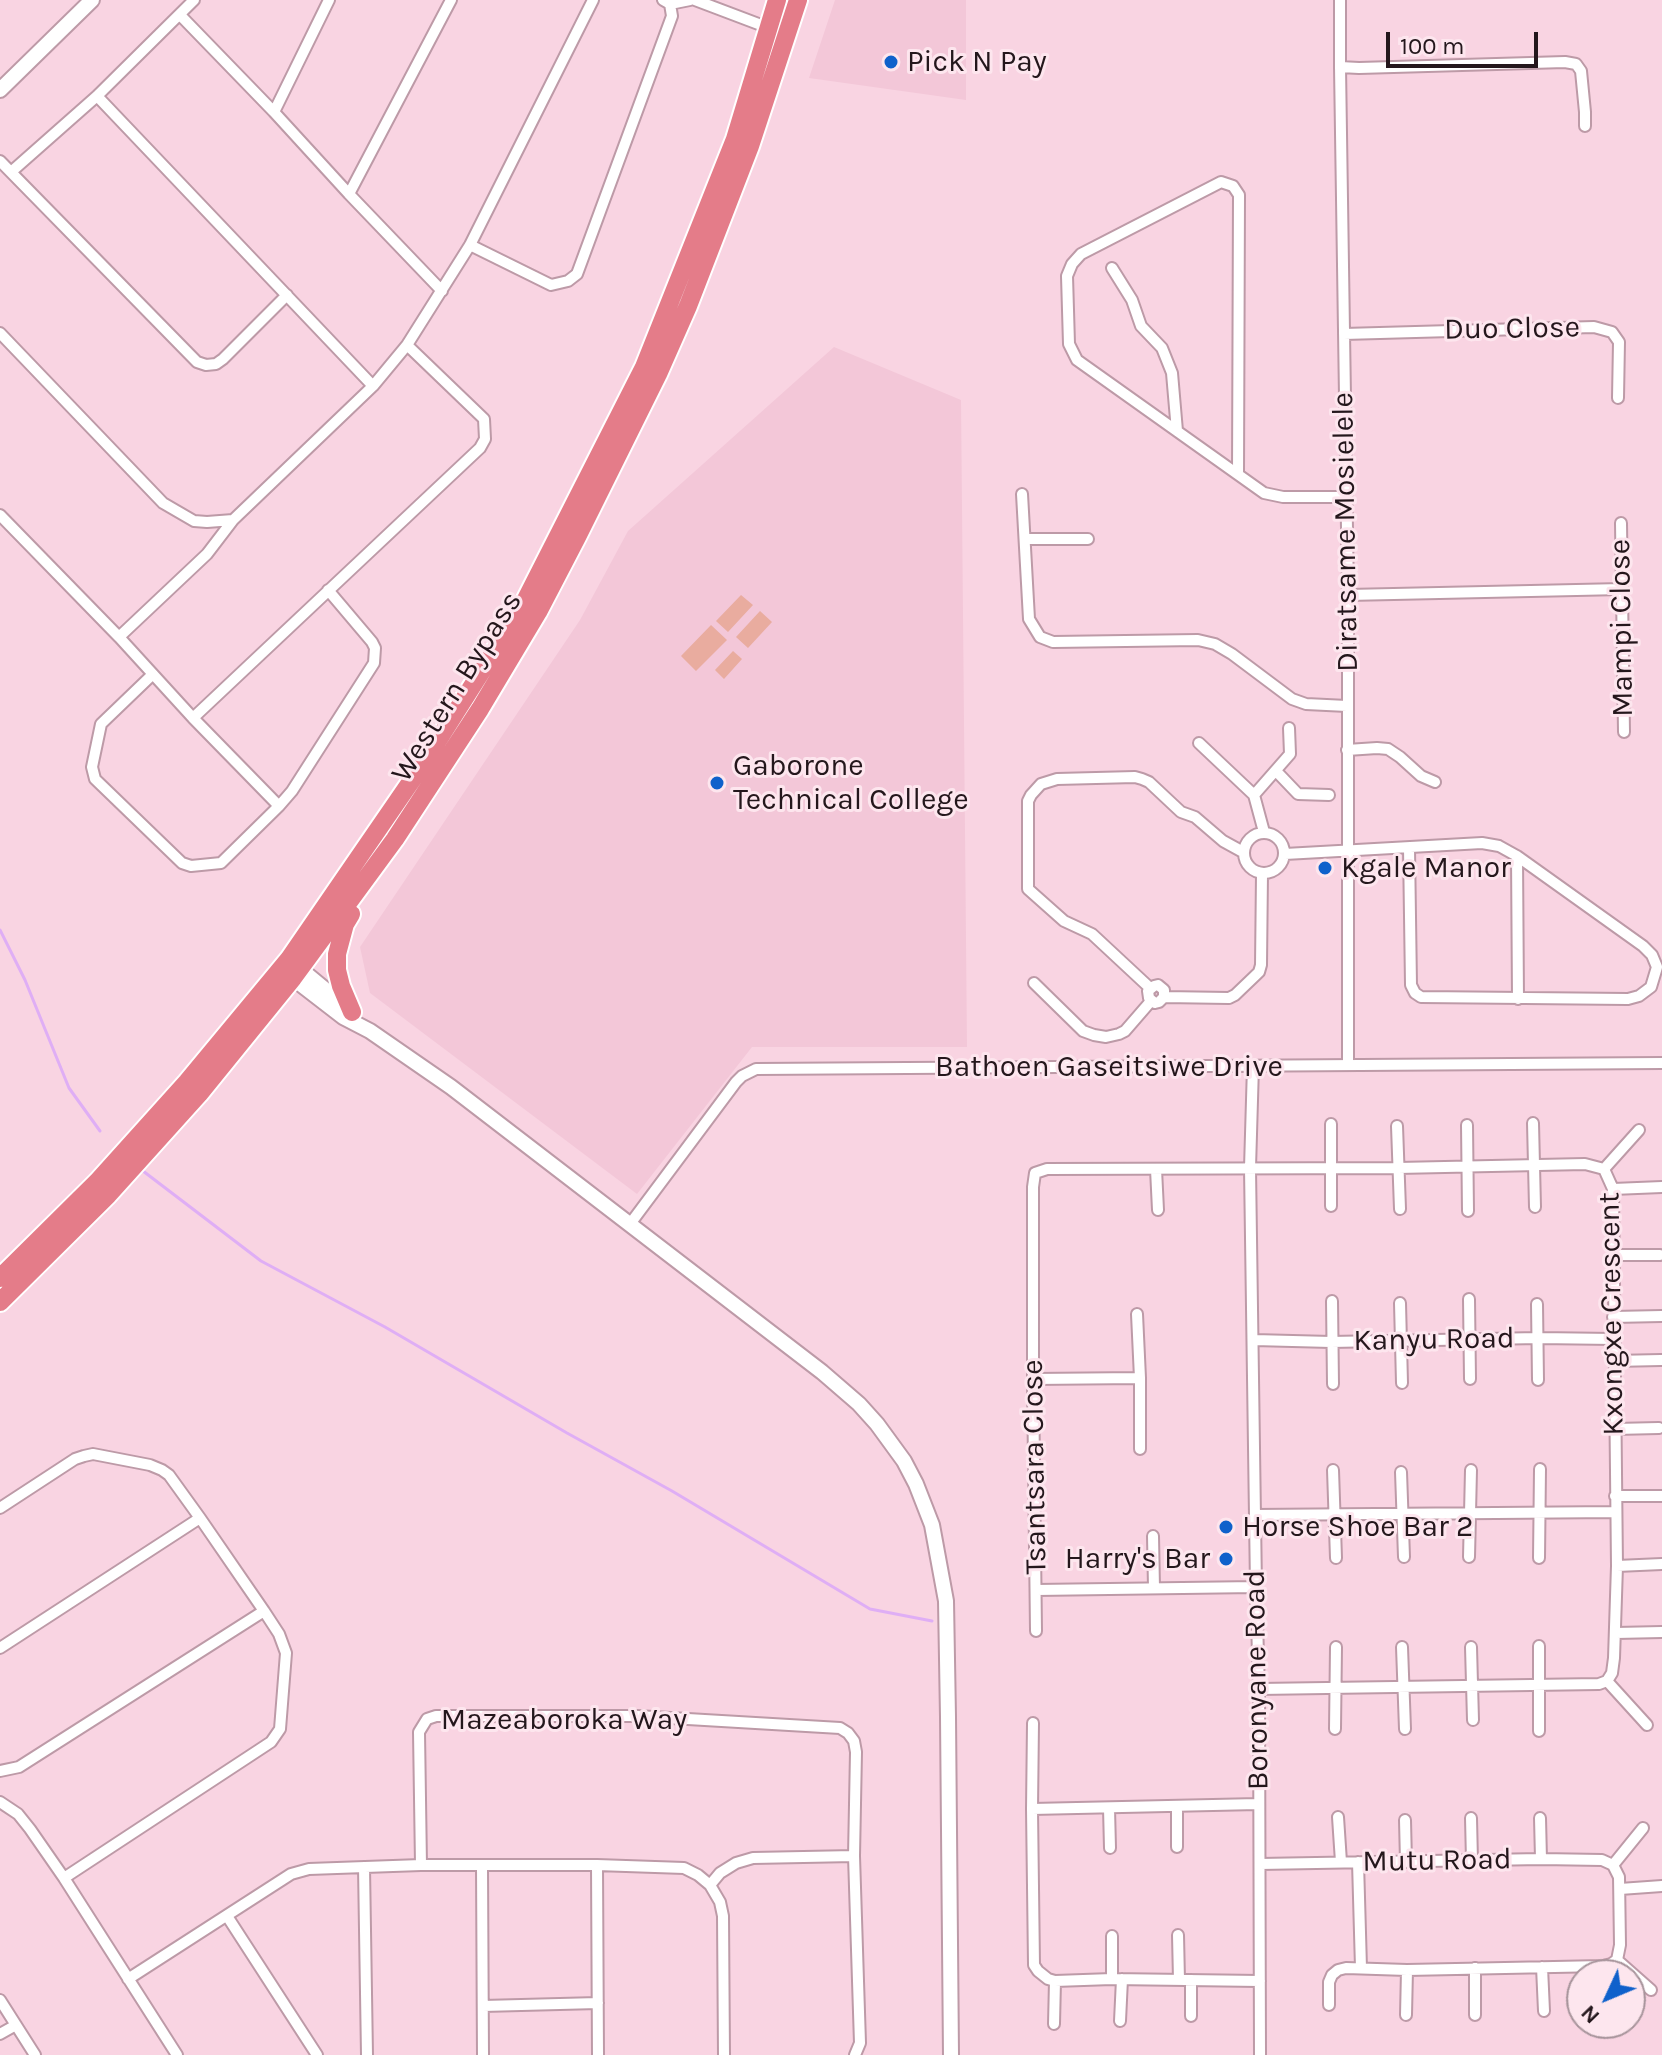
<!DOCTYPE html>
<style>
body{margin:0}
#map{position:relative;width:1662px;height:2055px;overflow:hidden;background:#f9d4e2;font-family:Karla,sans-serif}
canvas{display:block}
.north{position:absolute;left:1566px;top:1959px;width:80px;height:80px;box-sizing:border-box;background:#fde6ee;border:2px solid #a6939a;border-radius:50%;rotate:226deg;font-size:22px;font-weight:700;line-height:32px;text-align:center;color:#24171c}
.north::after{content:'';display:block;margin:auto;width:28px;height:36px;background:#0f61cb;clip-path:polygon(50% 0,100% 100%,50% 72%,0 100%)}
.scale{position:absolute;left:1386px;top:32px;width:152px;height:36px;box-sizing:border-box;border:4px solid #24171c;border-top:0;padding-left:10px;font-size:24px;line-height:28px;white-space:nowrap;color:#24171c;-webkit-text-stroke:6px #fde6ee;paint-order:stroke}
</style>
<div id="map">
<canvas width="1662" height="2055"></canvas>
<div class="north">N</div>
<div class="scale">100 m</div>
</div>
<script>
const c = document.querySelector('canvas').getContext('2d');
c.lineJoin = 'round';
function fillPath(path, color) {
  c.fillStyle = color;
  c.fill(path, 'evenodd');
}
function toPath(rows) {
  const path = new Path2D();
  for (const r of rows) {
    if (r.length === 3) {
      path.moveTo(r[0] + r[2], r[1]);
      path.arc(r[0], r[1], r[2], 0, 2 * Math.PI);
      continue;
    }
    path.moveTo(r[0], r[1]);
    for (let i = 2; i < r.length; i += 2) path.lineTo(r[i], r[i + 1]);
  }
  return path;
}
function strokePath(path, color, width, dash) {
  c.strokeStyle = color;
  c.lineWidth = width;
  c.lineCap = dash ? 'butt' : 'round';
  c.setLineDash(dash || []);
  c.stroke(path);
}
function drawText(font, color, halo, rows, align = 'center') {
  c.font = font + ' Karla,sans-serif';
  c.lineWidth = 6;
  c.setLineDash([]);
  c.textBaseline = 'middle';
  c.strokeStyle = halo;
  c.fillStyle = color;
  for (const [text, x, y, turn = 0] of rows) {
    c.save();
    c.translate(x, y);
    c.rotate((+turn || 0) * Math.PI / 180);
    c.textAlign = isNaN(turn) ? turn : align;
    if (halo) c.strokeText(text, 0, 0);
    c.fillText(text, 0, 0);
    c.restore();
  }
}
const built = toPath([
 [835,0,966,0,966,100,809,78],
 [834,347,961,400,967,1047,752,1047,637,1194,370,993,360,947,580,620,628,531]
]);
const green = toPath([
 [741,595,753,605,728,632,716,621],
 [760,611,772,622,748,648,736,637],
 [711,625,727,640,696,671,681,656],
 [733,651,742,659,724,679,715,670]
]);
const stream = toPath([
 [0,930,25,980,69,1088,100,1131],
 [143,1171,261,1261,385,1327,567,1433,672,1491,870,1609,932,1621]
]);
const street = toPath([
 [695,0,769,28],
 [1340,0,1340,67,1348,595,1348,1065],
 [670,4,690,0],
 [180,15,274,112,349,194,442,291],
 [1340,67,1359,68,1565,62,1576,64,1581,71,1585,112,1585,126],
 [97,96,373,386],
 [274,112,329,0],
 [0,161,197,362,206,365,216,364,223,359,287,295],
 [11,172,97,96,194,0],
 [349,194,451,0],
 [470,245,551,285,568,281,577,274,672,16,670,4,663,0],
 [1112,268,1132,300,1141,326,1162,348,1172,373,1177,431],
 [0,333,163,503,194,521,207,522,233,520],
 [1344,334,1594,327,1612,332,1619,342,1618,398],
 [1238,474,1239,195,1233,186,1221,182,1081,254,1072,264,1067,276,1069,344,1077,360,1264,493,1283,497,1345,497],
 [1022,494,1029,619,1040,637,1053,642,1198,640,1215,644,1232,654,1292,699,1306,704,1347,706],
 [0,515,119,637,193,718,279,806],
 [1621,523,1624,732],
 [1026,539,1088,539],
 [1348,595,1622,589],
 [119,637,207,554,233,520,373,386,407,345,470,245,593,0],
 [152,675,101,724,92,767,95,779,182,863,191,866,221,863,279,806,292,791,374,663,375,648,372,642,328,590],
 [193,718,480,448,485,439,484,419,407,345],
 [1199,743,1254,795,1264,832],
 [1347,750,1377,748,1388,749,1400,757,1421,776,1435,782],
 [1276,771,1298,794,1329,795],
 [1254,795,1290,754,1289,728],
 [1264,853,20],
 [1285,854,1482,843,1499,846,1517,856,1643,946,1652,955,1657,967,1651,987,1639,996,1628,999,1421,997,1415,993,1411,985,1409,848],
 [1517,856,1518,999],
 [1034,983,1083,1031,1094,1035,1106,1037,1119,1034,1125,1031,1151,1001],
 [1150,988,1092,934,1064,921,1028,889,1028,801,1031,795,1041,784,1057,779,1135,777,1142,779,1149,782,1181,812,1195,817,1223,841,1243,852],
 [1164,997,1164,990,1158,985,1154,986,1148,991,1149,998,1155,1003,1159,1002,1164,997,1229,998,1235,995,1259,972,1261,965,1262,874],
 [1253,1066,1250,1168,1256,1587,1259,1689,1260,2055],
 [1533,1123,1535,1207],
 [1331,1124,1331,1206],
 [1467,1125,1468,1211],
 [1397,1126,1400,1209],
 [1156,1169,1158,1210],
 [1604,1169,1639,1130],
 [1613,1189,1662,1187],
 [630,1224,736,1082,742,1076,756,1069,1662,1063],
 [1614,1255,1660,1255],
 [1469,1299,1470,1379],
 [1332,1301,1333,1384],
 [1400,1303,1402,1383],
 [1537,1304,1538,1380],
 [1137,1314,1140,1378,1140,1449],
 [1613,1317,1662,1316],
 [1254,1340,1331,1342,1538,1338,1614,1339],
 [1614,1361,1661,1360],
 [1033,1379,1140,1378],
 [1615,1429,1659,1428],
 [1333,1470,1336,1558],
 [1401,1472,1404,1557],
 [1615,1496,1662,1496],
 [0,1508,75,1459,84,1456,93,1454,150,1465,162,1470,169,1475,200,1518,264,1611,279,1634,286,1653,280,1729,271,1742,64,1878],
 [1255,1515,1616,1512],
 [1153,1536,1154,1588],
 [1469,1557,1471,1470],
 [1539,1558,1540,1469],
 [1617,1566,1662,1564],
 [1036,1590,1256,1587],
 [1036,1631,1033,1379,1033,1187,1035,1173,1047,1169,1398,1168,1585,1164,1604,1169,1613,1189,1617,1566,1614,1658,1612,1673,1607,1681,1599,1684,1259,1689],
 [1616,1633,1662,1632],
 [1402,1647,1405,1729],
 [1471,1647,1473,1720],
 [0,1648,200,1518],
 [1607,1681,1647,1725],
 [1033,1723,1032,1809,1034,1965,1038,1971,1048,1979,1055,1981,1112,1979,1260,1981],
 [1335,1729,1336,1647],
 [1539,1731,1539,1646],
 [0,1771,19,1767,264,1611],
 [0,1802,18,1814,30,1829,64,1878,177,2055],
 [1177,1807,1177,1847],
 [1109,1808,1110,1848],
 [1032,1809,1258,1804],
 [1338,1817,1341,1862],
 [1471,1818,1472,1861],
 [1540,1818,1541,1859],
 [1405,1820,1406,1862],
 [1358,1862,1361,1968],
 [1260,1864,1541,1859,1602,1860,1613,1865],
 [421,1865,419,1732,427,1719,436,1716,637,1716,840,1728,848,1733,854,1741,856,1752,854,1856,860,2043,855,2055],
 [597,1865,598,2055],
 [1613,1865,1643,1828],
 [482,1866,483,2055],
 [364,1867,367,2055],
 [710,1885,720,1873,736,1863,753,1858,854,1856],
 [1620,1889,1662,1886],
 [227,1916,317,2055],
 [1178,1935,1179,1980],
 [1112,1936,1112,1979],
 [1617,1960,1651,1990],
 [1542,1967,1544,2011],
 [1475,1968,1475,2015],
 [128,1979,291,1874,309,1869,421,1865,597,1865,684,1868,698,1875,710,1885,720,1902,723,1916,724,2055],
 [1191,1980,1191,2016],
 [0,2000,35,2055],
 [1329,2005,1329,1982,1332,1975,1338,1970,1346,1968,1407,1970,1603,1966,1611,1964,1617,1960,1620,1945,1619,1877,1613,1865],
 [483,2006,598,2003],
 [1406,2015,1407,1970],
 [1120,2021,1122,1979],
 [1054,2024,1055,1981],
 [0,2034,16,2025]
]);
const secondary = toPath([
 [0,90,92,0],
 [293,963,351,1011],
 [286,973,343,1017,370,1031,451,1087,822,1372,859,1404,877,1424,904,1461,916,1484,932,1525,946,1601,948,1717,951,2055]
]);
const highway = toPath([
 [351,914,345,924,337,954,337,970,341,986,352,1012],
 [0,1278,97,1182,187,1082,289,959,423,764,521,609,644,367,735,139,777,0],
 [0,1302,108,1195,199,1094,293,978,395,839,480,709,538,612,577,537,658,374,688,306,750,146,798,0]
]);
const markers = [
 [891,62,8,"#0f61cb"],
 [717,783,8,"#0f61cb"],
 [1325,868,8,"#0f61cb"],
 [1226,1527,8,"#0f61cb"],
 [1226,1559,8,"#0f61cb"]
];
const poiNames = [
 ["Pick N Pay",907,62],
 ["Gaborone",733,766],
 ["Technical College",733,800],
 ["Kgale Manor",1341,868],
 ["Horse Shoe Bar 2",1242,1527],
 ["Harry's Bar",1210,1559,"right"]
];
const streetNames = [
 ["Duo Close",1512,329,-1],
 ["Diratsame Mosielele",1346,532,-91],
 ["Mampi Close",1622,628,-91],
 ["Western Bypass",457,687,-58],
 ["Bathoen Gaseitsiwe Drive",1109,1067],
 ["Kxongxe Crescent",1612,1314,-91],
 ["Kanyu Road",1434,1340,-1],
 ["Tsantsara Close",1035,1467,-91],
 ["Boronyane Road",1257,1680,-91],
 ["Mazeaboroka Way",564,1720],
 ["Mutu Road",1437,1861,-1]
];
fillPath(built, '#f3c7d8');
fillPath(green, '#e9ac9f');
strokePath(stream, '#dfaef5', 3);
strokePath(street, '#bd9aa7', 14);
strokePath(secondary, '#bd9aa7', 18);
strokePath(highway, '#fff', 22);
strokePath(street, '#fff', 10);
strokePath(secondary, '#fff', 14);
strokePath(highway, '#e47c89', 18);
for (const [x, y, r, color] of markers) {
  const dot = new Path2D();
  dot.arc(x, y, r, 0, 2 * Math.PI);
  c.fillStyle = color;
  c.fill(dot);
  strokePath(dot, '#fde6ee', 3);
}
drawText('30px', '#24171c', '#fde6ee', poiNames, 'left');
drawText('30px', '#24171c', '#fde6ee', streetNames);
</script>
